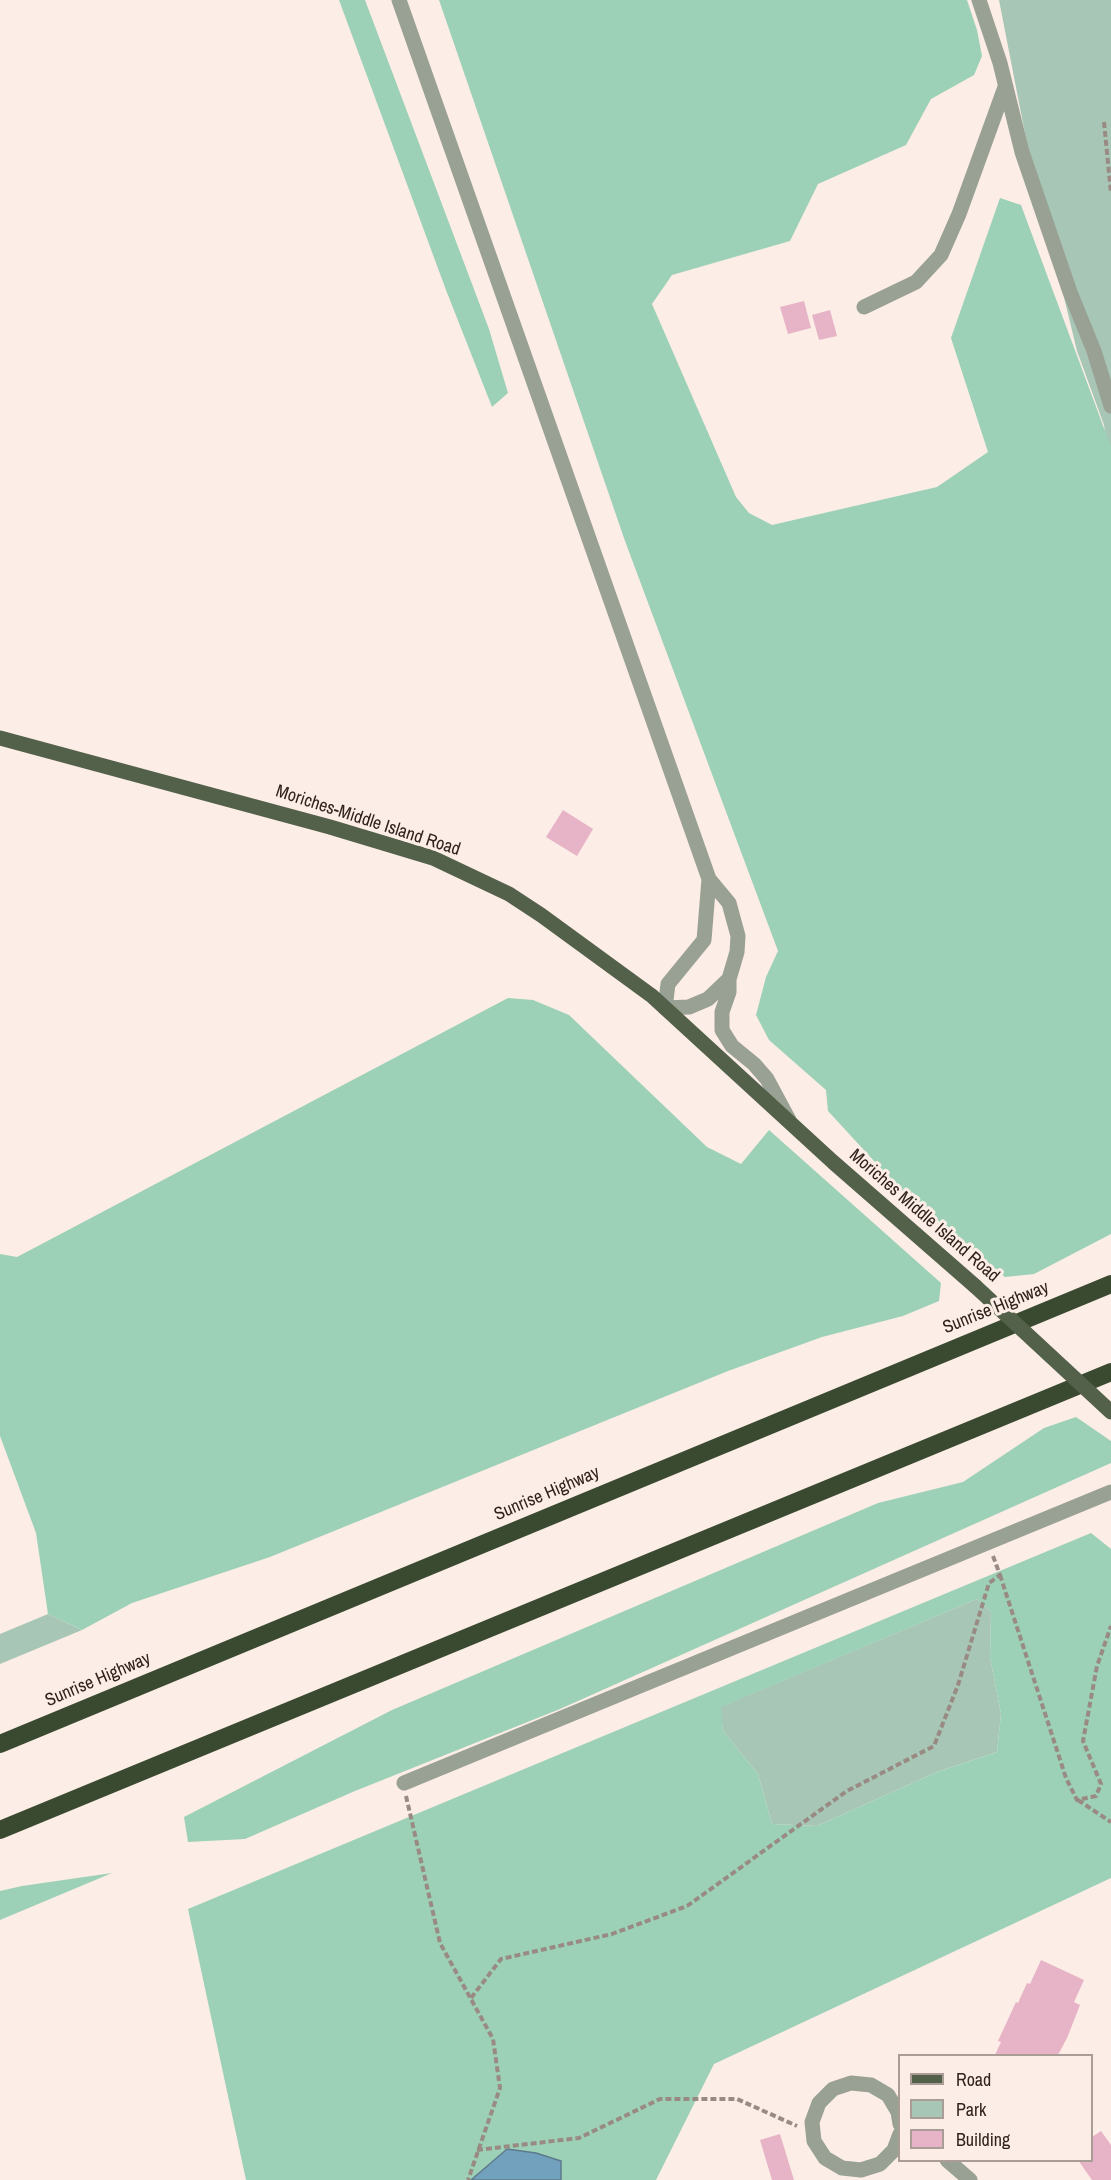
<!DOCTYPE html>
<style>
body{margin:0}
#map{position:relative;width:1111px;height:2180px;overflow:hidden;background:#fcede6;font-family:"Archivo Narrow",sans-serif}
canvas{display:block}
.legend{position:absolute;left:898px;top:2054px;width:195px;height:108px;box-sizing:border-box;background:#fcede6;border:2px solid #aa9c96;margin:0;padding:8px 10px;list-style:none;font-size:18px;color:#30231d}
.legend li{display:flex;align-items:center;gap:12px;height:30px}
.legend b{width:30px;border:2px solid #aa9c96}
</style>
<div id="map">
<canvas width="1111" height="2180"></canvas>
<ul class="legend">
<li><b style="height:8px;background:#53604a"></b>Road</li>
<li><b style="height:16px;background:#a7c6b6"></b>Park</li>
<li><b style="height:16px;background:#e7b3c6"></b>Building</li>
</ul>
</div>
<script>
const c = document.querySelector('canvas').getContext('2d');
c.lineJoin = 'round';
function fillPath(path, color) {
  c.fillStyle = color;
  c.fill(path, 'evenodd');
}
function toPath(rows) {
  const path = new Path2D();
  for (const r of rows) {
    path.moveTo(r[0], r[1]);
    for (let i = 2; i < r.length; i += 2) path.lineTo(r[i], r[i + 1]);
  }
  return path;
}
function strokePath(path, color, width, dash) {
  c.strokeStyle = color;
  c.lineWidth = width;
  c.lineCap = dash ? 'butt' : 'round';
  c.setLineDash(dash || []);
  c.stroke(path);
}
function drawText(font, color, halo, rows, align = 'center') {
  c.font = font + ' "Archivo Narrow",sans-serif';
  c.lineWidth = 6;
  c.setLineDash([]);
  c.textBaseline = 'middle';
  c.strokeStyle = halo;
  c.fillStyle = color;
  for (const [text, x, y, turn = 0] of rows) {
    c.save();
    c.translate(x, y);
    c.rotate((+turn || 0) * Math.PI / 180);
    c.textAlign = isNaN(turn) ? turn : align;
    if (halo) c.strokeText(text, 0, 0);
    c.fillText(text, 0, 0);
    c.restore();
  }
}
const green = toPath([
 [999,0,1111,0,1111,480,1104,425,1077,351,1028,149],
 [977,1599,991,1612,990,1657,1001,1714,997,1752,937,1772,817,1826,772,1824,758,1774,723,1731,720,1707],
 [48,1614,82,1630,0,1664,0,1634]
]);
const forest = toPath([
 [339,0,365,0,489,329,508,393,492,407,446,290],
 [439,0,967,0,977,30,982,56,974,75,931,99,906,145,818,184,790,241,672,275,652,304,736,497,749,513,772,525,937,487,988,452,951,338,1000,198,1021,205,1111,447,1111,1234,1034,1274,1005,1277,897,1186,828,1111,826,1090,769,1040,756,1015,766,977,778,951,625,541],
 [508,998,533,1000,569,1015,707,1147,741,1164,769,1130,941,1283,939,1301,903,1316,822,1337,728,1371,270,1557,132,1603,82,1630,48,1614,36,1533,0,1436,0,1254,17,1257],
 [1076,1417,1111,1441,1111,1463,560,1709,355,1791,245,1839,188,1842,184,1817,392,1710,878,1503,963,1482,1044,1428],
 [1091,1533,1111,1549,1111,1878,714,2064,656,2180,561,2180,560,2161,507,2149,471,2180,246,2180,188,1909],
 [977,1599,991,1612,990,1657,1001,1714,997,1752,937,1772,817,1826,772,1824,758,1774,723,1731,721,1707],
 [112,1873,0,1920,0,1891,22,1886]
]);
const water = toPath([
 [507,2149,536,2153,561,2161,561,2180,471,2180,507,2149]
]);
const building = toPath([
 [804,301,811,328,788,334,780,307],
 [830,310,837,336,819,340,812,315],
 [563,810,593,829,577,856,546,837],
 [1041,1960,1084,1980,1074,2002,1080,2005,1067,2038,1058,2055,995,2055,1001,2042,998,2041,1016,2002,1018,2003,1027,1983,1030,1984],
 [1101,2131,1111,2145,1111,2180,1092,2180,1078,2160,1092,2160,1092,2137],
 [780,2134,794,2180,772,2180,760,2140]
]);
const path = toPath([
 [1104,122,1111,193],
 [1000,1575,1066,1778,1077,1800,1096,1796,1101,1784,1083,1741,1097,1666,1111,1626],
 [406,1796,440,1943,493,2039,500,2088,468,2180],
 [1078,1800,1111,1822],
 [471,1998,501,1959,612,1934,687,1906,847,1791,934,1746,958,1685,989,1583,1000,1575,993,1556],
 [477,2150,579,2138,660,2099,737,2099,797,2126]
]);
const minor = toPath([
 [399,0,709,879,704,940,668,984,665,1008,689,1007,708,999,729,979],
 [979,0,1000,63,1022,152,1070,292,1094,351,1111,406],
 [864,307,916,282,941,255,959,214,1005,87],
 [709,879,729,903,738,936,737,952,729,979,729,992,722,1012,722,1030,732,1046,754,1064,767,1079,789,1120],
 [404,1783,1111,1492],
 [900,2124,898,2112,888,2095,871,2085,851,2083,833,2089,819,2103,812,2122,814,2141,825,2158,842,2168,861,2170,880,2164,894,2150,900,2134],
 [947,2160,970,2180]
]);
const major = toPath([
 [0,738,330,827,433,858,509,894,541,915,652,996,833,1162,975,1286]
]);
const highway = toPath([
 [0,1744,1111,1284],
 [0,1830,1111,1372]
]);
const majorBridge = toPath([
 [975,1286,1111,1412]
]);
const streetNames = [
 ["Moriches-Middle Island Road",368,821,18],
 ["Moriches Middle Island Road",924,1216,41],
 ["Sunrise Highway",996,1308,-22],
 ["Sunrise Highway",547,1494,-23],
 ["Sunrise Highway",98,1680,-23]
];
fillPath(green, '#a7c6b6');
fillPath(forest, '#9cd1b7');
fillPath(water, '#72a1bd');
strokePath(water, '#5e7b8d', 1.5);
fillPath(building, '#e7b3c6');
strokePath(path, '#998b84', 4, [6, 3]);
strokePath(minor, '#99a194', 15);
strokePath(major, '#53604a', 15);
strokePath(highway, '#3a4a30', 18);
strokePath(majorBridge, '#53604a', 15);
drawText('18px', '#30231d', '#fcede6', streetNames);
</script>
